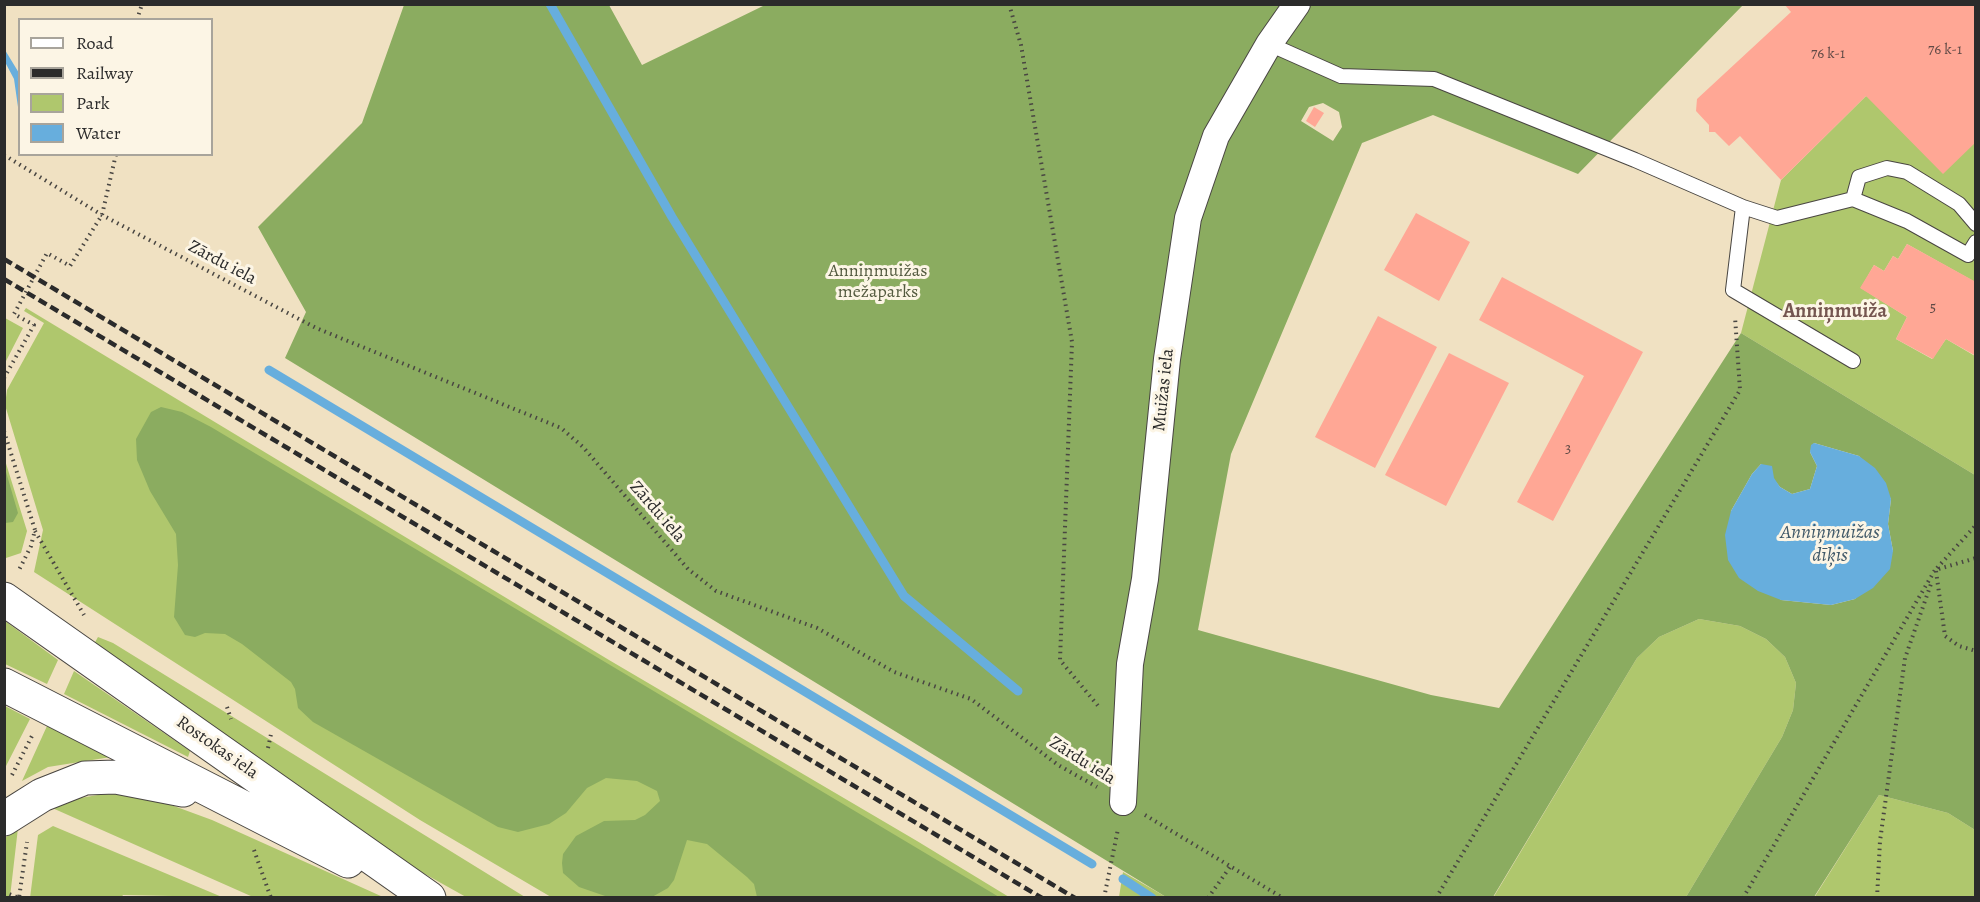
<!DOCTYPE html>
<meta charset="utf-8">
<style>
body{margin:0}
#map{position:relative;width:1980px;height:902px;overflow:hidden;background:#f0e1c2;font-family:Alegreya,serif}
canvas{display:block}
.frame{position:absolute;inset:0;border:6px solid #2b2b2b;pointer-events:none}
.legend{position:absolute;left:18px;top:18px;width:195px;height:138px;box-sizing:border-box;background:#fcf5e5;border:2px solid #a8a49b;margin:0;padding:8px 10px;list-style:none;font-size:18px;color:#2b2b2b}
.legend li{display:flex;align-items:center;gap:12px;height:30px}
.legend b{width:30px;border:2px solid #a8a49b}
</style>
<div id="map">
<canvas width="1980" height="902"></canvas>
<div class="frame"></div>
<ul class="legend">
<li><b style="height:8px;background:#fff"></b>Road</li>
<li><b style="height:8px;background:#2b2b2b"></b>Railway</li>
<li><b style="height:16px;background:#afc76d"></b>Park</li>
<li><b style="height:16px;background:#67aedd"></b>Water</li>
</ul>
</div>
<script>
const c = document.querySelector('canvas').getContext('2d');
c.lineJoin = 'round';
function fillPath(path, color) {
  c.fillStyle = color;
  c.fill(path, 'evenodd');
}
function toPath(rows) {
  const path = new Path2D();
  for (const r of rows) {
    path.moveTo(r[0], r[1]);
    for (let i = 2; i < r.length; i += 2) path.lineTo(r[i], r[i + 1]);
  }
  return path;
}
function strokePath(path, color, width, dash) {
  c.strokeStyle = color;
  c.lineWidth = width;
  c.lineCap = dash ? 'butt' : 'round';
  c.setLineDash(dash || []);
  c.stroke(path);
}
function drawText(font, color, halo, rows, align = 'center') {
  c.font = font + ' Alegreya,serif';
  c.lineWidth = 6;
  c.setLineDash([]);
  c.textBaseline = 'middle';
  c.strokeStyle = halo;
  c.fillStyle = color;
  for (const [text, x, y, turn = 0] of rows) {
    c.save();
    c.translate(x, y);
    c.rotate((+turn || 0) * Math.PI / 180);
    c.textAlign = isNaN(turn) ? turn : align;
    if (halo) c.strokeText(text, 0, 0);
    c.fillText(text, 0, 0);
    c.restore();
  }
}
const green = toPath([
 [1866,96,1975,142,1975,282,1907,244,1898,259,1893,256,1884,271,1874,265,1861,288,1907,317,1896,339,1932,359,1946,339,1975,356,1975,475,1741,333,1781,180],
 [26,308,609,660,917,841,1009,897,551,897,420,820,34,572,43,530,5,405,7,390,44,323,24,311],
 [5,318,23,328,5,363],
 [4,457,27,531,21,553,6,558],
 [1699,619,1740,626,1766,639,1785,657,1796,683,1793,710,1782,737,1686,897,1493,898,1637,658,1659,637],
 [5,621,58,660,47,684,5,664],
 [98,637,113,643,525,897,466,897,398,859,94,644],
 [74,671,190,751,188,757,64,694],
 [5,706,30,719,5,768],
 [47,726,111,757,48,767,22,781],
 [109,793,163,802,212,820,383,897,253,897,50,807,69,800],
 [1879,795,1948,813,1975,830,1975,897,1814,898],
 [53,826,222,897,123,895,121,898,30,898,38,835],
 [18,828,10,897,5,898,5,838],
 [1123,872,1166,897,1119,897]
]);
const forest = toPath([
 [404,5,609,5,642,65,765,5,1743,5,1578,174,1433,115,1362,143,1231,454,1198,630,1431,695,1499,708,1741,333,1975,475,1975,830,1948,813,1879,795,1814,897,1686,897,1782,737,1793,710,1796,683,1785,657,1766,639,1740,626,1699,619,1659,637,1637,658,1493,897,1166,897,285,358,306,312,258,227,362,123],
 [1323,103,1339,112,1342,127,1333,141,1301,121,1309,107],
 [1814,443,1859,456,1891,499,1888,524,1893,551,1855,599,1831,605,1781,600,1731,511,1752,474,1761,464,1780,487,1792,494,1810,489,1817,466,1810,452],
 [161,407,182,412,211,427,999,897,757,897,754,884,747,877,707,844,687,840,674,880,668,888,652,897,608,897,579,887,563,873,562,863,563,854,576,836,604,821,635,820,645,815,660,801,657,791,637,781,606,778,587,788,566,813,549,824,518,832,498,827,313,722,298,708,295,689,291,682,242,644,225,634,205,633,195,637,185,635,174,617,178,565,176,534,150,491,137,460,136,439,151,412],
 [4,465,18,513,13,522,5,523]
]);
const water = toPath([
 [5,50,19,73,19,114,14,79,5,62],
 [1814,443,1859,456,1875,468,1886,483,1891,499,1888,524,1893,551,1890,569,1873,588,1855,599,1831,605,1781,600,1758,591,1739,578,1728,560,1725,535,1731,511,1752,474,1761,464,1772,466,1774,478,1780,487,1792,494,1810,489,1817,466,1810,452,1811,445]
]);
const stream = toPath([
 [550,4,672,217,904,596,1018,691],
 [269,370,1092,864],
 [1123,879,1152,898]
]);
const building = toPath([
 [1784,4,1976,4,1976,142,1943,174,1866,96,1781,180,1740,136,1729,146,1715,132,1709,132,1709,125,1696,111,1697,99,1791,12],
 [1314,107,1324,113,1315,127,1306,121],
 [1416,213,1470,242,1439,301,1384,270],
 [1907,244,1976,282,1976,356,1946,339,1933,359,1896,339,1907,317,1860,288,1874,265,1884,271,1893,256,1898,259],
 [1502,277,1643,352,1553,521,1517,502,1584,376,1479,320],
 [1378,316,1437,347,1375,468,1315,437],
 [1449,353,1509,383,1446,506,1385,475]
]);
const path = toPath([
 [1009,4,1021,45,1072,342,1060,660,1099,707],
 [137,20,142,4],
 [4,155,102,215,316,328,561,428,583,447,688,569,716,591,817,628,894,672,971,699,1058,765,1097,787],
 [4,378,34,325,14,314,47,253,70,266,102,215,116,154],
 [4,431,35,530,31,546,18,572],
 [35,531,84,615],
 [1937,568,1976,525],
 [1936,571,1945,636,1959,646,1976,651],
 [227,707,231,719],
 [268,748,271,734],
 [12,775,33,734],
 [1145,815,1283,898],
 [254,850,271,898],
 [4,892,19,898,27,842],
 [1104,898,1118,829],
 [1208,898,1230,867],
 [1436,898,1740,390,1735,317],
 [1743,898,1935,570,1976,558],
 [1877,898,1880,841,1905,658,1932,581]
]);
const service = toPath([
 [1269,44,1341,76,1434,79,1635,160,1743,207,1777,218,1853,199],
 [1743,207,1733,290,1853,361],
 [1976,224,1959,204,1907,172,1887,168,1859,177,1853,199,1907,221,1968,255,1976,242]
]);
const minor = toPath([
 [1123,802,1130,664,1145,579,1167,359,1188,218,1216,136,1269,44,1297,4]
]);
const tertiary = toPath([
 [4,599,429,898],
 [4,685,348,861],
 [4,819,42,795,85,778,116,777,183,790]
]);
const rail = toPath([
 [4,259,1075,898],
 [4,279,1042,898]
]);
const numberNames = [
 ["76 k-1",1945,50],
 ["76 k-1",1828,54],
 ["5",1933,308],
 ["3",1568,449]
];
const streetNames = [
 ["Zārdu iela",222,263,28],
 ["Muižas iela",1164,390,-84],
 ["Zārdu iela",657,512,49],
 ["Rostokas iela",217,748,35],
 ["Zārdu iela",1082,761,32]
];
const parkNames = [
 ["Anniņmuižas",878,272],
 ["mežaparks",878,293]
];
const neighbourhoodNames = [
 ["Anniņmuiža",1835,312]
];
const waterNames = [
 ["Anniņmuižas",1830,533],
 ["dīķis",1830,556]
];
fillPath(green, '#afc76d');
fillPath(forest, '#8bac60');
fillPath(water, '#67aedd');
strokePath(stream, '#67aedd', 9);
fillPath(building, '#ffa795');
strokePath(service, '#494642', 16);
strokePath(minor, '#494642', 28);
strokePath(tertiary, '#494642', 35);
strokePath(path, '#494642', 4, [1.5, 4.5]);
strokePath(service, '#fff', 14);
strokePath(minor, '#fff', 26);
strokePath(tertiary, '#fff', 33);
strokePath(rail, '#2b2b2b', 4.5, [9, 4.5]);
drawText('15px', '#604a46', null, numberNames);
drawText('18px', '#2b2b2b', '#fcf5e5', streetNames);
drawText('18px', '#535a3f', '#fcf5e5', parkNames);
drawText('bold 20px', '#755650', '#fcf5e5', neighbourhoodNames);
drawText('italic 20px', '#405969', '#fcf5e5', waterNames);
</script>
